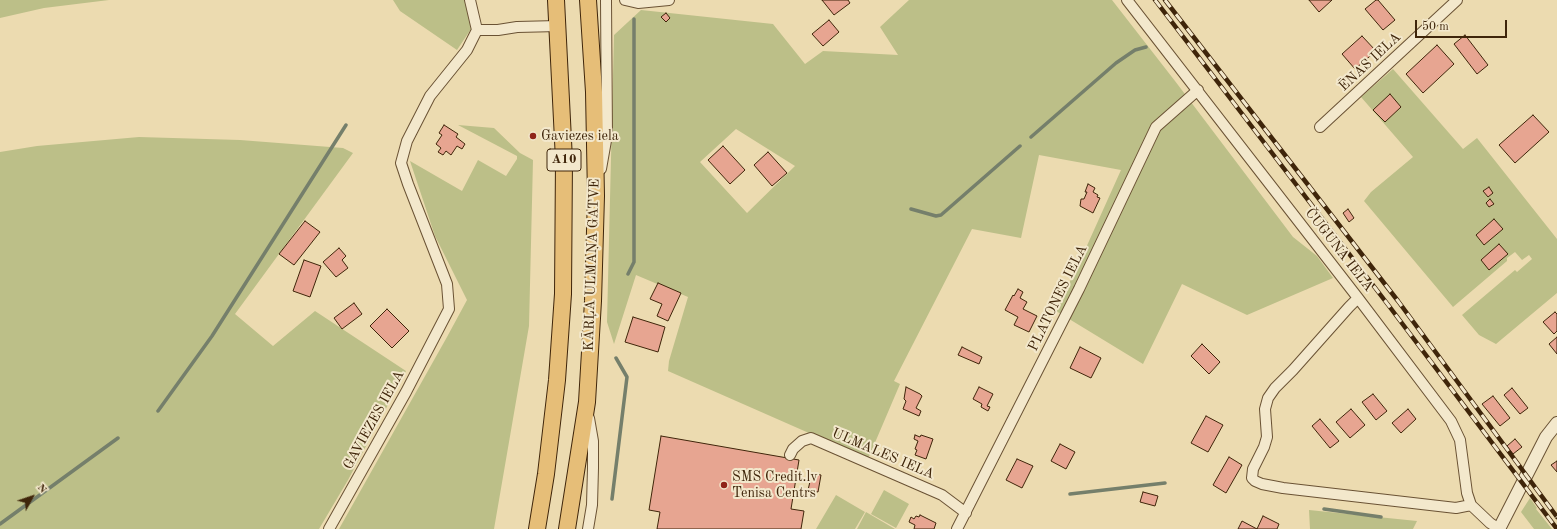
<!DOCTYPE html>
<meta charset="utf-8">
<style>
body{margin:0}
#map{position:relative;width:1557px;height:529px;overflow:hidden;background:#ecdbb0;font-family:"Old Standard TT",serif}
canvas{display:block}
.north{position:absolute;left:12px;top:477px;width:40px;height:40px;-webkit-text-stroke:3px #f3e8cc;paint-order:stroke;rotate:50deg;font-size:11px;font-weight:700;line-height:16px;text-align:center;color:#3f250a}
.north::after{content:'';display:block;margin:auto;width:14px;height:18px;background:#3f250a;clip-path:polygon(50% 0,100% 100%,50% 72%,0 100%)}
.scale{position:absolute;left:1415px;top:20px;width:92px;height:18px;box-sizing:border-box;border:2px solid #3f250a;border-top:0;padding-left:5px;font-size:12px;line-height:14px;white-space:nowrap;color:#3f250a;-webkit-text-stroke:3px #f3e8cc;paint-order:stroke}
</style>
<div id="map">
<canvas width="1557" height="529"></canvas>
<div class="north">N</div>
<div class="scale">50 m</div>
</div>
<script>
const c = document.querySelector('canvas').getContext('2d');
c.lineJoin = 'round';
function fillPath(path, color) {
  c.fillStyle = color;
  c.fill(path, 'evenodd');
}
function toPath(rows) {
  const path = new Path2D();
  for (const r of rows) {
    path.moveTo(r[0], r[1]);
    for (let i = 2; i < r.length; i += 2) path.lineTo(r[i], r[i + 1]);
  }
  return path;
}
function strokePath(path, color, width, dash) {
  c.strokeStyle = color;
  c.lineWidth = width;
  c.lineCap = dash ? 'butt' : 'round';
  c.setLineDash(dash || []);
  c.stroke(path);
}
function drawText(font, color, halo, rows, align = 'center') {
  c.font = font + ' "Old Standard TT",serif';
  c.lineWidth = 4;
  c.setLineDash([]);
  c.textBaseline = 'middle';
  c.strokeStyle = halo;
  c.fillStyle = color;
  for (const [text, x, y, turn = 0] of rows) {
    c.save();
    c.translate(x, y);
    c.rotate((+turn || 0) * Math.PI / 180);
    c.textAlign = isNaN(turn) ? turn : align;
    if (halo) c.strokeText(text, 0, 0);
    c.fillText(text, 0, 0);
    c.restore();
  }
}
const green = toPath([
 [0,0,109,0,44,8,0,18],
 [393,0,466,0,471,29,457,50,400,11],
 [909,0,1112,0,1175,81,1293,237,1317,256,1333,278,1247,315,1182,284,1143,364,1056,311,1085,250,1121,170,1039,155,1021,238,972,229,894,381,900,384,868,459,668,371,669,361,688,297,636,275,614,344,607,322,614,35,641,10,773,24,805,64,823,51,898,55,880,27],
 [736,129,795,166,747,213,700,162],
 [1393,69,1463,149,1477,138,1557,239,1557,293,1496,344,1479,335,1462,315,1515,270,1517,272,1532,259,1529,255,1522,260,1515,252,1507,258,1507,261,1453,307,1364,201,1371,192,1413,157,1361,97],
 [458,125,494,128,520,153,533,160,529,326,494,529,339,529,447,337,467,300,435,236,410,161,462,191,478,160,506,176,517,159,517,156],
 [139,137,240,140,343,148,353,153,235,314,273,346,315,311,406,371,348,480,319,529,0,529,0,152,37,146],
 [884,490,909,504,896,528,871,514],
 [836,495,865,512,855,529,816,529],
 [1530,498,1537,508,1536,509,1552,529,1534,529,1521,512],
 [1309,510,1417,521,1413,529,1310,529],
 [866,512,895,529,857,529]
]);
const stream = toPath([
 [1031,137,1116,63,1135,50,1146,47],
 [911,209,936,216,941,215,1020,146],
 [628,274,634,262,634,19],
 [158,411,212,336,346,125],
 [1070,494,1165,483],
 [612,499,627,377,616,358],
 [1324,509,1381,517],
 [0,524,118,438]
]);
const building = toPath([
 [822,0,848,0,850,3,834,15,822,0],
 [1309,0,1332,0,1319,12,1309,0],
 [1376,0,1378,0,1395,20,1383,30,1365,9,1376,0],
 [666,13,670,18,666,22,661,17,666,13],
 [829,20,839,32,823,46,812,34,829,20],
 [1465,35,1488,65,1477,74,1454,44,1465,35],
 [1362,36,1376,51,1355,69,1342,54,1362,36],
 [1437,45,1454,64,1423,93,1406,74,1437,45],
 [1390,94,1401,107,1385,122,1373,110,1390,94],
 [1533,115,1549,132,1515,163,1499,145,1533,115],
 [444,125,458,134,456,137,465,144,462,149,457,146,451,155,446,151,443,155,438,152,441,148,436,144,442,135,439,133,444,125],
 [723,146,745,170,730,184,708,160,723,146],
 [768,152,787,173,772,186,754,165,768,152],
 [1088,184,1095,188,1093,192,1098,195,1097,197,1100,198,1093,213,1080,206,1081,199,1084,199,1087,192,1085,192,1088,184],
 [1489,187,1493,193,1488,197,1483,191,1489,187],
 [1490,199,1494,204,1489,207,1486,203,1490,199],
 [1348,209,1354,218,1349,222,1343,213,1348,209],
 [1494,219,1503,229,1484,245,1476,235,1494,219],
 [305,221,320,232,294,265,279,254,305,221],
 [1499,244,1508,254,1489,270,1481,260,1499,244],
 [339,248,346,256,342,260,348,268,336,277,323,262,339,248],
 [304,260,321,266,310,297,293,291,304,260],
 [658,283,681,293,668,321,657,316,662,304,650,299,658,283],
 [1018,289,1023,292,1020,298,1027,302,1023,309,1037,316,1029,332,1014,325,1018,317,1005,310,1013,295,1014,296,1018,289],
 [354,303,362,314,342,329,334,318,354,303],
 [387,309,409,331,392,348,370,326,387,309],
 [1555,312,1557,314,1557,331,1554,334,1543,322,1555,312],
 [633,317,665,327,658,352,625,342,633,317],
 [1557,337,1557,354,1549,344,1557,337],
 [1202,344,1220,362,1209,374,1191,356,1202,344],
 [962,347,982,357,979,364,958,355,962,347],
 [1080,347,1101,358,1091,378,1070,368,1080,347],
 [906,387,920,394,922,396,916,408,921,411,919,416,903,409,906,401,904,399,906,387],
 [979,387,993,394,987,406,990,407,988,411,981,407,982,404,973,399,979,387],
 [1512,388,1528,408,1520,414,1504,395,1512,388],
 [1373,394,1387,411,1376,420,1362,402,1373,394],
 [1493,396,1510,418,1500,426,1482,404,1493,396],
 [1351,409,1365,425,1350,438,1336,422,1351,409],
 [1408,409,1416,419,1401,433,1392,423,1408,409],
 [1206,416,1223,425,1208,452,1191,443,1206,416],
 [1320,419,1339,441,1330,448,1312,426,1320,419],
 [915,435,920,437,921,435,933,439,926,459,915,455,917,450,915,449,918,441,914,439,915,435],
 [661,436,799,460,791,509,804,511,801,529,657,529,660,512,649,510,661,436],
 [1515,439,1522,447,1513,454,1507,446,1515,439],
 [1060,444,1075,452,1066,469,1051,461,1060,444],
 [1229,457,1242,465,1226,493,1213,485,1229,457],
 [1017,459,1033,466,1022,488,1006,480,1017,459],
 [1557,461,1557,472,1551,465,1557,461],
 [812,473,821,475,818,492,808,490,812,473],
 [1143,492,1158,496,1155,506,1140,502,1143,492],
 [920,515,936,523,934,529,914,529,915,525,909,522,911,517,914,519,916,516,919,517,920,515],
 [1263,516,1279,524,1277,529,1238,529,1242,521,1257,529,1263,516]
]);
const minor = toPath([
 [470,0,477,30],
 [625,0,638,3,669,0],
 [1127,0,1358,298,1451,421,1460,440,1467,493,1471,505,1490,523,1499,529],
 [477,30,498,30,517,27,558,26],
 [1320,127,1457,0],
 [601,169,607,135,606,0],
 [1358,298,1349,307,1293,370,1275,388,1268,398,1265,409,1267,437,1264,447,1253,469,1252,478,1255,481,1262,484,1283,488,1456,508,1471,505],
 [790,455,793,449,802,441,811,438,942,495,966,513],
 [329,529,406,392,449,309,447,284,408,184,401,163,407,141,430,96,467,50,477,30],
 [588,529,592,505,593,468,593,441,589,418],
 [957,529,1079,289,1156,127,1198,90]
]);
const tertiary = toPath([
 [1499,529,1546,437,1557,423]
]);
const trunk = toPath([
 [537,529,546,474,557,380,563,294,564,160,556,0],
 [567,529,587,402,593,301,596,196,594,92,588,0]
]);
const rail = toPath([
 [1155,0,1389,306,1557,529],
 [1165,0,1398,301,1557,517]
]);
const markers = [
 [533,136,4,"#8f2418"],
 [724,485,4,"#8f2418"]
];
const shields = [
 [564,160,34]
];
const shieldNames = [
 ["A10",564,160]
];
const streetNames = [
 ["ĒNAS IELA",1370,62,-43],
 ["ČUGUNA IELA",1339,250,52],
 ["KĀRĻA ULMAŅA GATVE",592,265,-88],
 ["PLATONES IELA",1058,298,-64],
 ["GAVIEZES IELA",374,420,-61],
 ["ULMALES IELA",883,454,23]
];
const poiNames = [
 ["Gaviezes iela",541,136],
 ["SMS Credit.lv",732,477],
 ["Tenisa Centrs",732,493]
];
fillPath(green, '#bcbf88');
strokePath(stream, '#757f6b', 3.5);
fillPath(building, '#e7a591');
strokePath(building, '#3f250a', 1);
strokePath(minor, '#6a5234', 12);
strokePath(tertiary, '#6a5234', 14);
strokePath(trunk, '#3f250a', 18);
strokePath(minor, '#f3e8cc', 10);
strokePath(tertiary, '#f3e8cc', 12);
strokePath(trunk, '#e6be78', 16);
strokePath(rail, '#3f250a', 4.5);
strokePath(rail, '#f3e8cc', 3, [9]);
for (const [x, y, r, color] of markers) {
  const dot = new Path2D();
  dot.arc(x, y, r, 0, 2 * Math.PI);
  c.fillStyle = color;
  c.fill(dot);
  strokePath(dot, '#f3e8cc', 1.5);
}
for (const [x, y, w] of shields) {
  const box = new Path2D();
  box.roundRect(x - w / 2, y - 11, w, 22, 3);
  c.fillStyle = '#f3e8cc';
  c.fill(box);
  strokePath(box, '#3f250a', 1);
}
drawText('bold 13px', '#3f250a', null, shieldNames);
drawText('14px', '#3f250a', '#f3e8cc', streetNames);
drawText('14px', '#3f250a', '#f3e8cc', poiNames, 'left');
</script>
